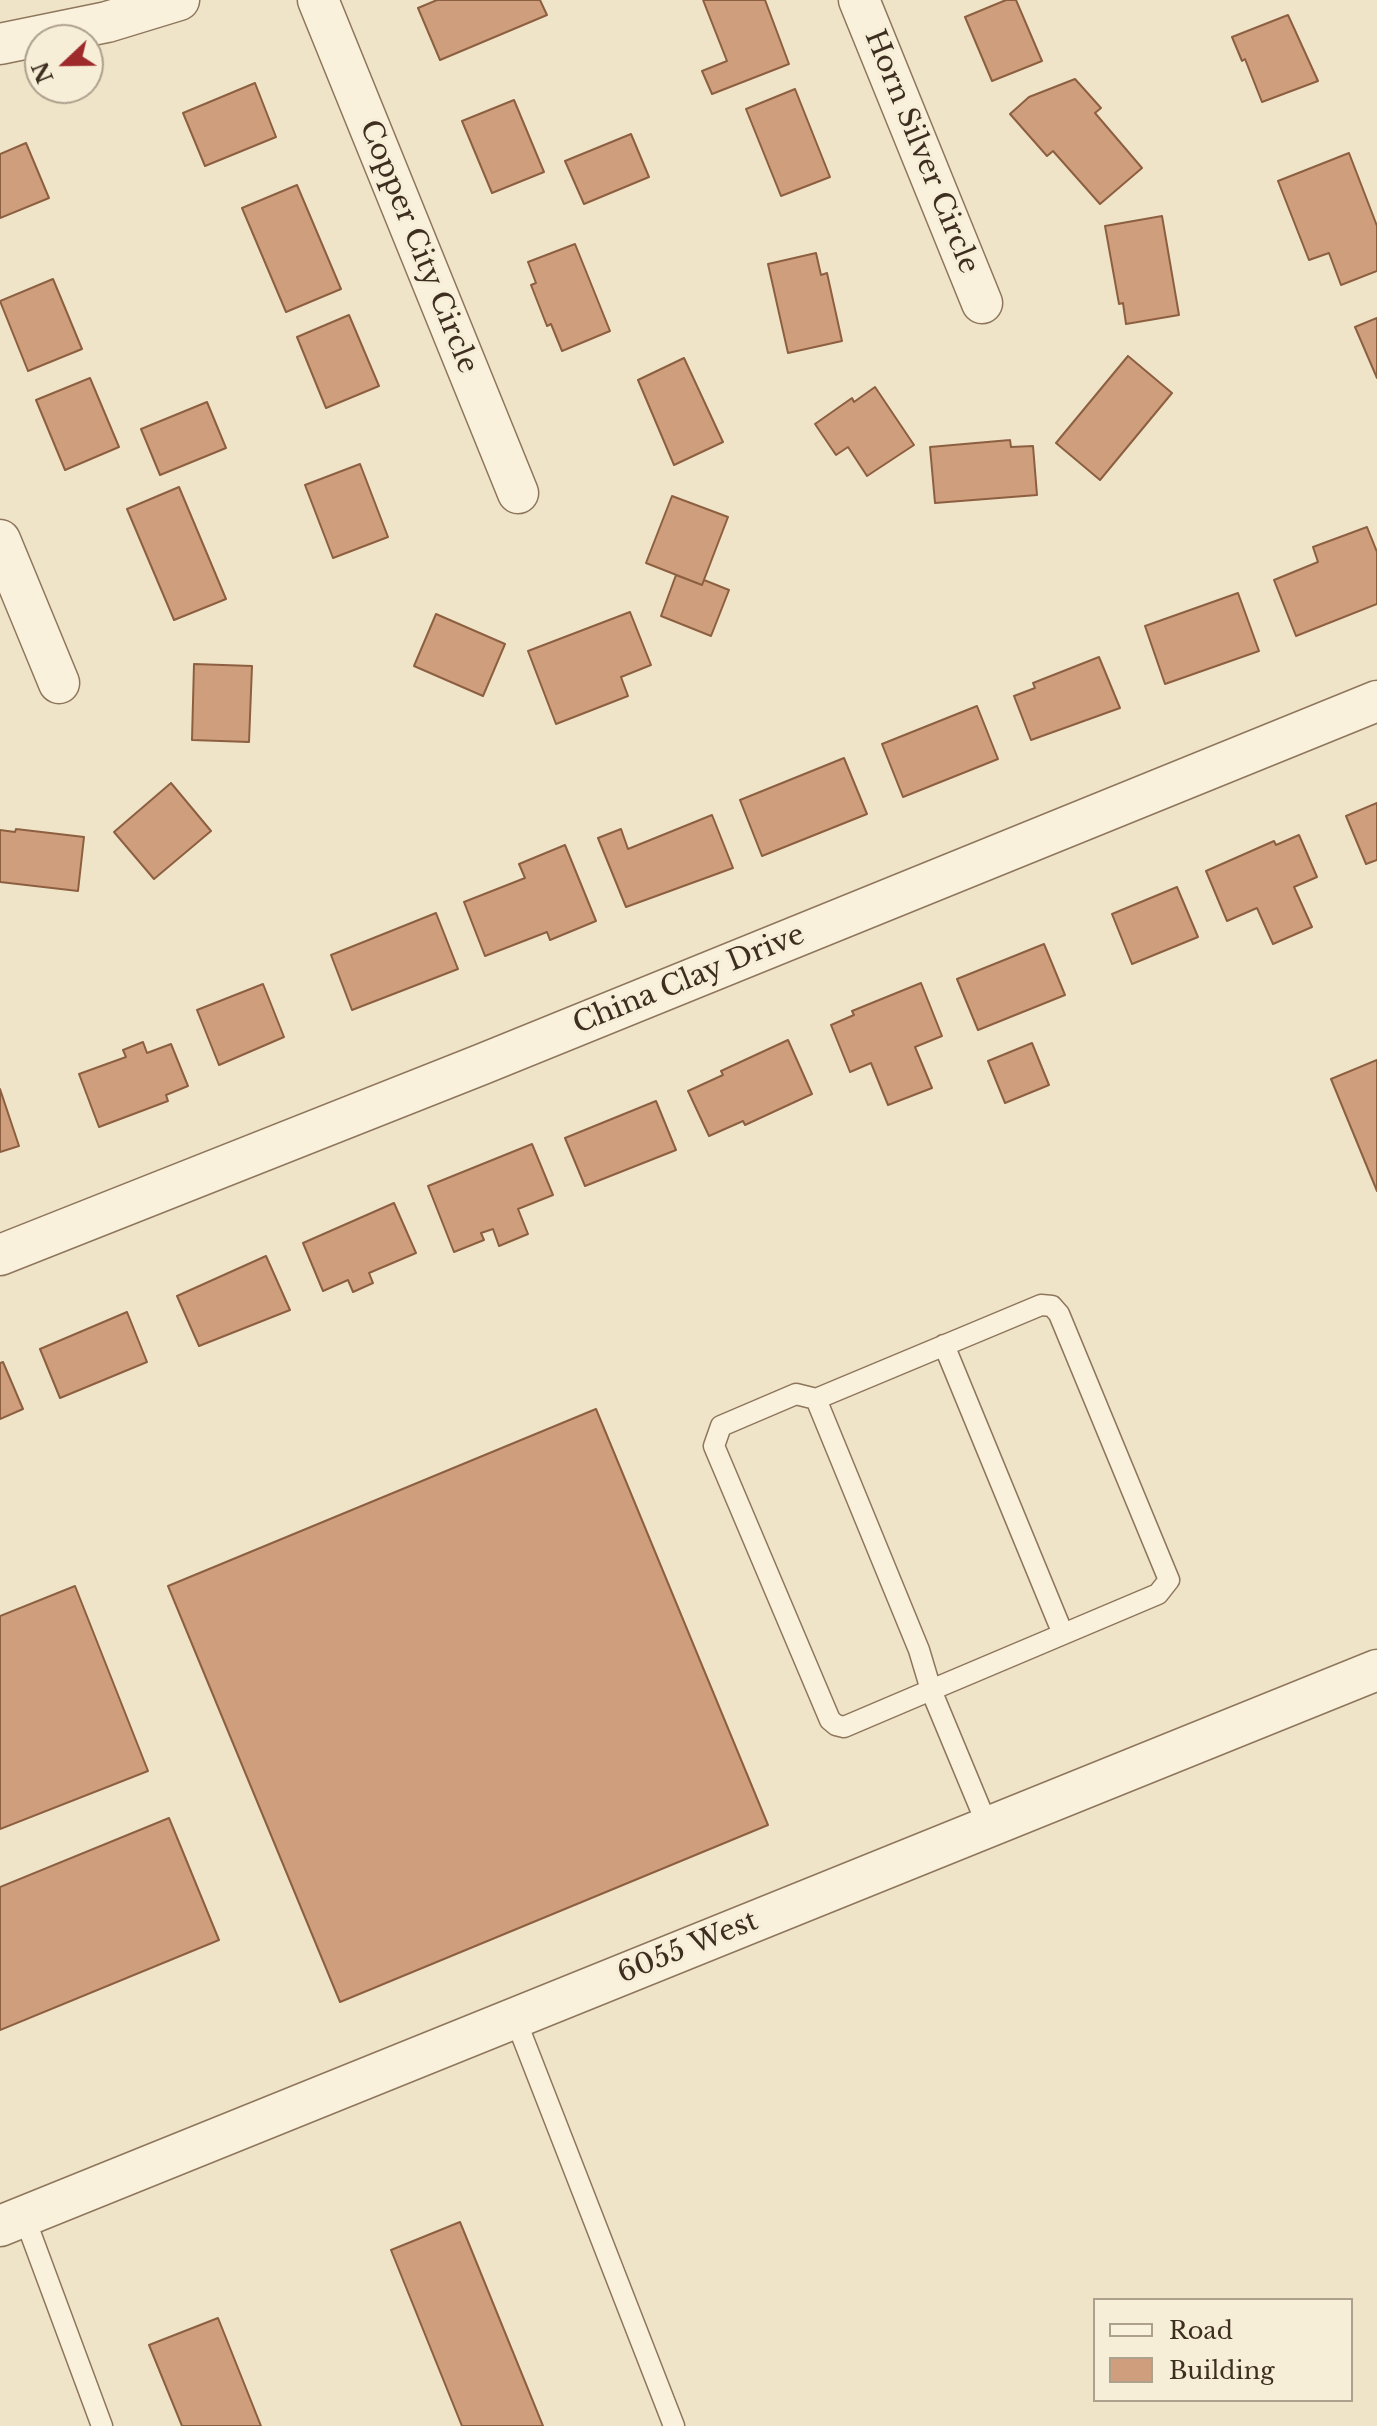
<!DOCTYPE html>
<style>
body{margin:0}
#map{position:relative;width:1377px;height:2426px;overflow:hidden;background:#f0e4c8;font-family:"Libre Baskerville",serif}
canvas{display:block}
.legend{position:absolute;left:1093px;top:2298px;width:260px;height:104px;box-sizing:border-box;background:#f7eed8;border:2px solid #ada18e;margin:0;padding:10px 14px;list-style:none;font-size:24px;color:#3d2e20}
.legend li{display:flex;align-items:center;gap:16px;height:40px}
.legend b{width:40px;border:2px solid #ada18e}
.north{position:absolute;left:24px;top:24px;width:80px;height:80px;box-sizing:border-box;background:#f7eed8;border:2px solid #ada18e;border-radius:50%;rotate:248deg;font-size:22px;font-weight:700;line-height:32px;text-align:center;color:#3d2e20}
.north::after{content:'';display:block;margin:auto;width:28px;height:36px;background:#9e2a2b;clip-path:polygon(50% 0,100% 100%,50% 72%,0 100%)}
</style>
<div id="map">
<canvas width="1377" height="2426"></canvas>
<ul class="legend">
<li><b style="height:10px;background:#faf1dc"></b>Road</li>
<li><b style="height:22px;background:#cf9f7d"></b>Building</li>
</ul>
<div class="north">N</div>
</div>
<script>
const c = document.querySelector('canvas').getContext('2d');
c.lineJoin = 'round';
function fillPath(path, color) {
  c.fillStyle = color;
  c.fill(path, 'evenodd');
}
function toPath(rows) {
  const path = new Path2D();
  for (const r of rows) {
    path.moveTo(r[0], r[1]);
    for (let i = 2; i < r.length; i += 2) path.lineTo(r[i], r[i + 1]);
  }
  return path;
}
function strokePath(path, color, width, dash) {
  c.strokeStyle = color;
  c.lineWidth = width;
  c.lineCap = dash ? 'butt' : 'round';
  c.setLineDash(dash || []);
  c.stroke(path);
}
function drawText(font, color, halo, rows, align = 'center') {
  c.font = font + ' "Libre Baskerville",serif';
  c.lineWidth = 6;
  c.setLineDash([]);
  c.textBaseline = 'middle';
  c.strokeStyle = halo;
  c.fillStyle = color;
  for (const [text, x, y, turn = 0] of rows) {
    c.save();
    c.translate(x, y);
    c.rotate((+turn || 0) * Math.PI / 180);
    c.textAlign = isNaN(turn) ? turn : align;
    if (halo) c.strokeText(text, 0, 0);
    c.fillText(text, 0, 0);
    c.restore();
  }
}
const building = toPath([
 [437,0,540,0,547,15,440,60,418,8,437,0],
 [703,0,765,0,789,64,712,94,702,71,727,61,703,0],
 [1006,0,1016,0,1042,61,992,81,965,17,1006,0],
 [1288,15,1318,81,1262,102,1245,59,1242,61,1232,37,1288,15],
 [1075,79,1101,108,1095,113,1142,168,1100,204,1053,151,1047,156,1010,114,1029,97,1075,79],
 [255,83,276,137,205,166,183,113,255,83],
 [795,89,830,177,781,196,746,109,795,89],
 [514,100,544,172,492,193,462,121,514,100],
 [631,134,649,177,584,204,565,161,631,134],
 [26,143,49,198,0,218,0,154,26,143],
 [1349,153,1377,226,1377,271,1341,285,1329,253,1309,260,1278,181,1349,153],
 [297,185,341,289,286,312,242,208,297,185],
 [1162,216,1179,315,1126,324,1123,303,1119,304,1105,226,1162,216],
 [575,244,610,331,562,351,551,324,547,326,531,285,536,283,528,262,575,244],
 [816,253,821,275,827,273,842,341,788,353,768,264,816,253],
 [53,279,82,349,28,371,0,301,53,279],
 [349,315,379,386,326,408,297,337,349,315],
 [1377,318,1377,378,1355,327,1377,318],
 [1128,356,1172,393,1100,480,1056,443,1128,356],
 [684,358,723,442,674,465,638,380,684,358],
 [90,378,119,447,65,470,36,400,90,378],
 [875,387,914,445,867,476,848,447,836,455,815,424,852,398,854,402,875,387],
 [207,402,226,448,160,475,141,429,207,402],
 [1010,440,1011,447,1033,446,1037,495,935,503,930,447,1010,440],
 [360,464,388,537,333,558,305,485,360,464],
 [179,487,226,599,174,620,127,509,179,487],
 [672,496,728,517,702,585,646,563,672,496],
 [1367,527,1377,552,1377,604,1296,636,1274,580,1318,562,1313,547,1367,527],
 [676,575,702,585,704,580,729,590,711,636,661,616,676,575],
 [1238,593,1259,651,1165,684,1145,626,1238,593],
 [630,612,651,665,621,677,628,696,556,724,528,651,630,612],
 [436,614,505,644,483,696,414,666,436,614],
 [1099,657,1120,708,1031,740,1014,696,1035,688,1033,683,1099,657],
 [194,664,252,666,249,742,192,740,194,664],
 [977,706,998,759,903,797,882,744,977,706],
 [844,758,867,814,762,856,740,800,844,758],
 [171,783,211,831,154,879,114,832,171,783],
 [1377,803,1377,860,1366,864,1346,816,1377,803],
 [712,815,733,868,626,907,598,838,621,829,628,849,712,815],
 [16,829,84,837,78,891,0,882,0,830,15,832,16,829],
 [1299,835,1317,877,1294,887,1312,927,1273,944,1257,908,1227,921,1206,871,1274,841,1276,845,1299,835],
 [565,845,596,921,550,940,547,932,485,956,464,902,525,878,519,864,565,845],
 [1177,887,1198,937,1132,964,1112,914,1177,887],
 [436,913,458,969,352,1010,331,955,436,913],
 [1044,944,1065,995,978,1030,957,979,1044,944],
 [921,983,942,1036,915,1047,932,1088,888,1105,871,1063,850,1072,831,1025,854,1015,852,1011,921,983],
 [263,984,284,1037,219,1065,197,1010,263,984],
 [788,1040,812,1094,745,1125,743,1121,709,1136,688,1091,723,1075,721,1071,788,1040],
 [143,1042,147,1053,171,1044,188,1086,166,1095,168,1101,99,1127,79,1074,126,1057,123,1050,143,1042],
 [1032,1043,1049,1085,1005,1103,988,1061,1032,1043],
 [1377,1060,1377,1191,1331,1079,1377,1060],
 [0,1089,19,1146,0,1152,0,1089],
 [656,1101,676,1150,585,1186,565,1138,656,1101],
 [532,1144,553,1195,518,1209,528,1234,499,1246,493,1229,481,1233,484,1240,454,1252,428,1186,532,1144],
 [394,1203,416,1253,369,1273,373,1283,353,1292,348,1280,323,1291,303,1243,394,1203],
 [266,1256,290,1310,199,1346,177,1296,266,1256],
 [127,1312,147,1362,60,1398,40,1349,127,1312],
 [3,1362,23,1409,0,1419,0,1363,3,1362],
 [596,1409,768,1825,340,2002,168,1586,596,1409],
 [75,1586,148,1771,0,1829,0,1616,75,1586],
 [169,1818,219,1940,0,2030,0,1887,169,1818],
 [460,2222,543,2426,462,2426,391,2250,460,2222],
 [218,2318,261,2426,182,2426,149,2345,218,2318]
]);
const service = toPath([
 [944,1345,1063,1634],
 [816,1399,919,1650,931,1690,844,1727,836,1725,830,1720,714,1446,721,1426,796,1394,816,1399,1041,1305,1052,1306,1059,1314,1169,1580,1158,1594,931,1690,988,1827],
 [515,2018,674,2426],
 [24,2216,102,2426]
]);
const minor = toPath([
 [318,0,518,493],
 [859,0,982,303],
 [0,44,107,22,179,0],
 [0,540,59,683],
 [0,1255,480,1065,1377,701],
 [0,2226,1377,1670]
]);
const streetNames = [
 ["Horn Silver Circle",921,152,68],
 ["Copper City Circle",418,247,68],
 ["China Clay Drive",689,980,-22],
 ["6055 West",688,1948,-22]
];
fillPath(building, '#cf9f7d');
strokePath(building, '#8d5f41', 2);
strokePath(service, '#8d765c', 23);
strokePath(minor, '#8d765c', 43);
strokePath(service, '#faf1dc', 20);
strokePath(minor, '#faf1dc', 40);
drawText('28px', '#3d2e20', '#f7eed8', streetNames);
</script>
